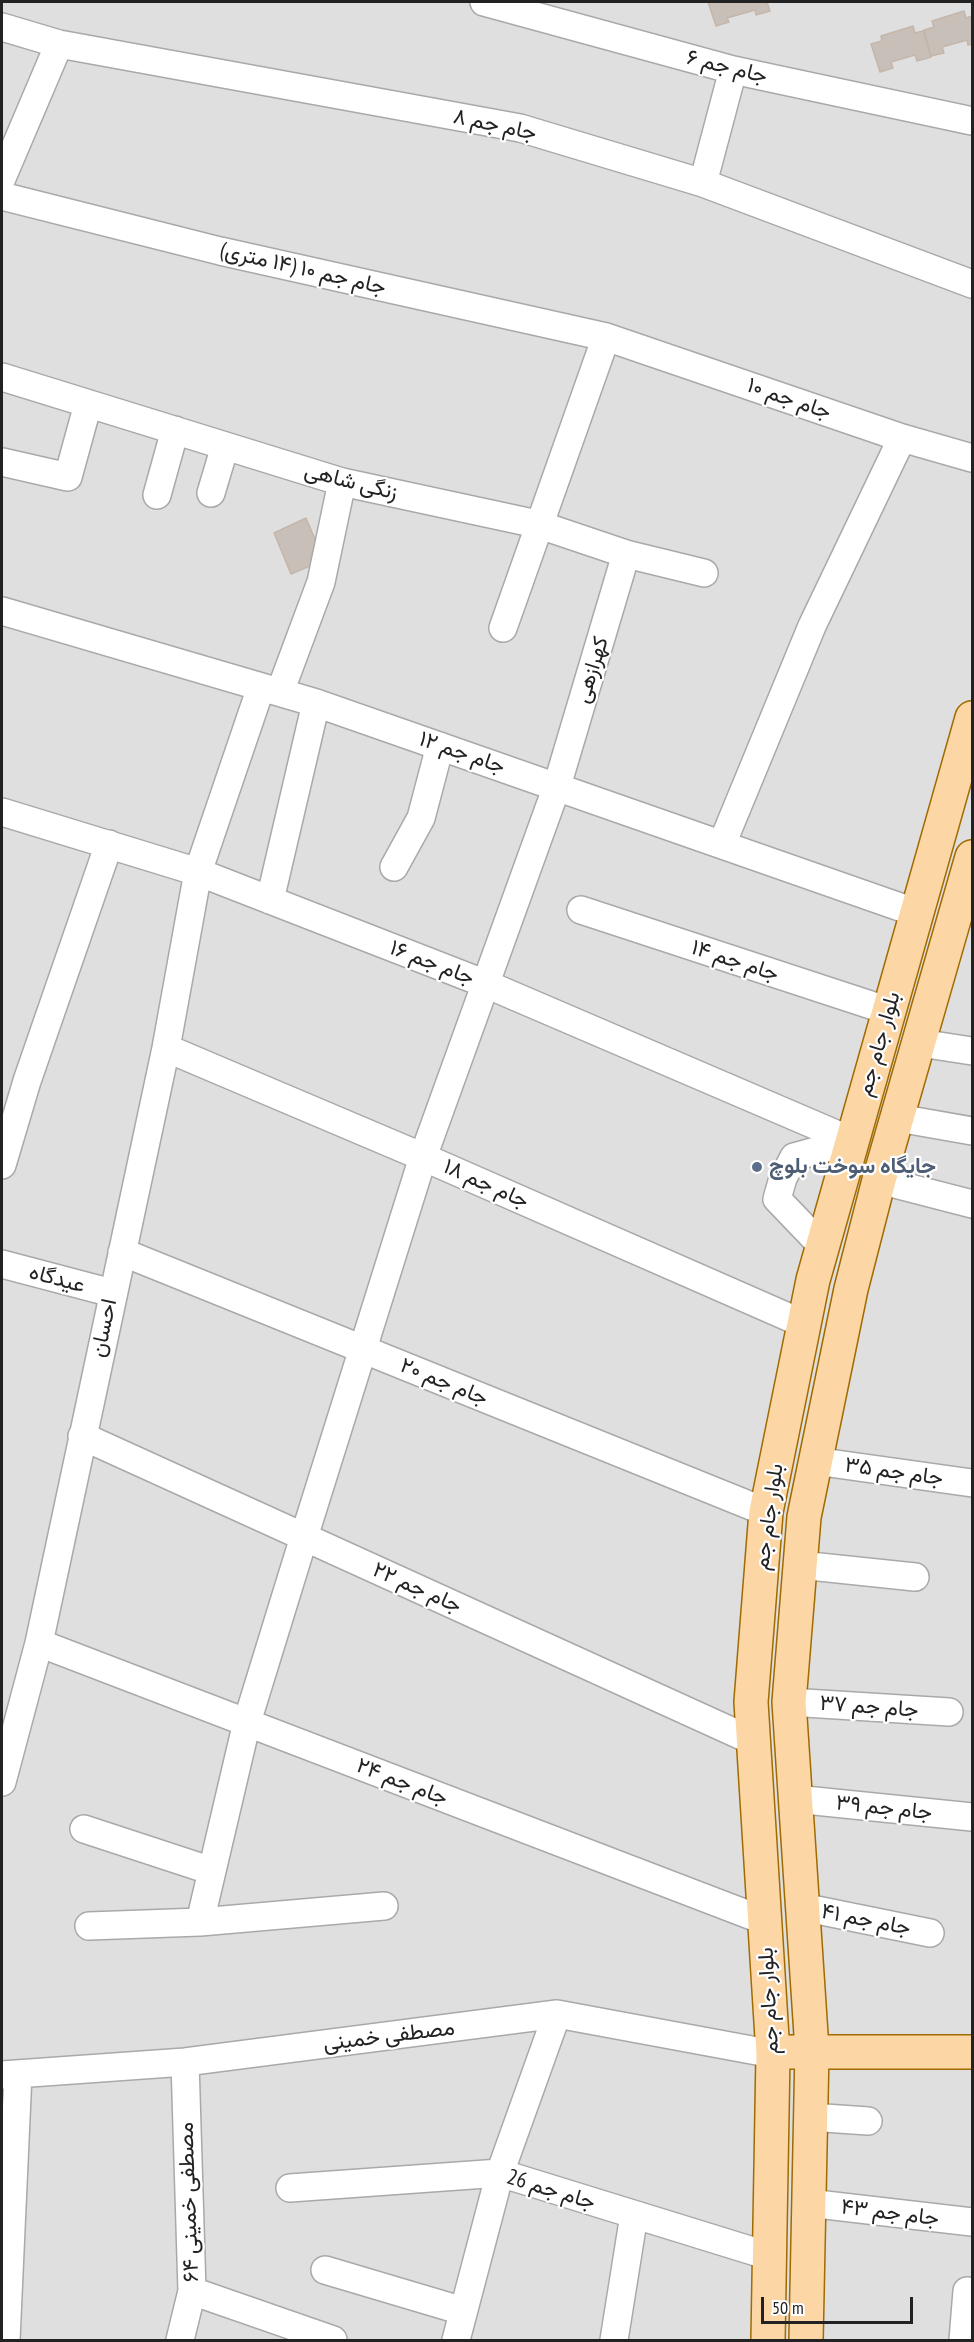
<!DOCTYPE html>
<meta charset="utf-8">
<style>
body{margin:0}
#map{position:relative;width:974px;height:2342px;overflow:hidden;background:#f2efe9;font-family:"PT Sans Narrow",sans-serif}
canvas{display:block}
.frame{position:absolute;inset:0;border:3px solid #222;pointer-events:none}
.scale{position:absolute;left:761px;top:2297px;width:152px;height:27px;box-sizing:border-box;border:3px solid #222;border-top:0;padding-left:8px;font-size:18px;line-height:21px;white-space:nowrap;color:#222;-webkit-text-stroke:4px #fff;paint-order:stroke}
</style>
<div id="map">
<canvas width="974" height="2342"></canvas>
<div class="frame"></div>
<div class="scale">50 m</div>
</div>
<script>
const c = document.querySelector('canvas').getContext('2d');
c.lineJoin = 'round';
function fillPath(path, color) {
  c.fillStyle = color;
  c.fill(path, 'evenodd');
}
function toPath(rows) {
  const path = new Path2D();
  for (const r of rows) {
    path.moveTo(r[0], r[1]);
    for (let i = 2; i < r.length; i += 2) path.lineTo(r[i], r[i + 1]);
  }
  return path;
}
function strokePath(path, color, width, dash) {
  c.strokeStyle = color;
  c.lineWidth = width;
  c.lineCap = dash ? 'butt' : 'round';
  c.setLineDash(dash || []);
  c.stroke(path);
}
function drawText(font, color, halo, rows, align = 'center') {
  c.font = font + ' "PT Sans Narrow",Vazirmatn,sans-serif';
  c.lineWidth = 4.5;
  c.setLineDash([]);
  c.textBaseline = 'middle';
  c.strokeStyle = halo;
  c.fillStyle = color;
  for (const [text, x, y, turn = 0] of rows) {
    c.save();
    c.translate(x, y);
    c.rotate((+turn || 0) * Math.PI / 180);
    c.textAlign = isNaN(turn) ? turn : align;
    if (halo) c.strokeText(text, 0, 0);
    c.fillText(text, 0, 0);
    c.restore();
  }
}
const residential = toPath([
 [2,2,972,2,972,2340,2,2340]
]);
const building = toPath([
 [708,2,767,2,770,11,756,15,755,10,727,18,729,22,716,26,708,2],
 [964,11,966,18,972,16,972,44,968,45,967,40,942,47,944,53,931,56,924,30,934,27,932,21,964,11],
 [913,26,915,33,923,31,931,57,917,61,915,55,891,62,893,68,880,72,871,44,882,41,881,36,913,26],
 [306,518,324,560,291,574,274,533,306,518]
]);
const minor = toPath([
 [484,2,733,70,972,121],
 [2,27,59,44,520,128,703,183,972,284],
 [2,178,59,44],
 [703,183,733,70],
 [2,196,220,251,606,337,902,438,972,458],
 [2,377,342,482,537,524,626,554,704,573],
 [2,462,68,477,88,404],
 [211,493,225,446],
 [157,495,175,430],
 [2,611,316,703,917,913],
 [503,628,606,337],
 [280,692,321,582,342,482],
 [2,812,198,872,486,984,852,1141],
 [722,844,812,626,902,438],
 [394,867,421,818,440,746],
 [270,900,316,703],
 [581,910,889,1011],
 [920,1043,972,1051],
 [166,1048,423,1157,804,1324],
 [898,1118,972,1131],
 [2,1165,27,1081,109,844],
 [879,1180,972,1204],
 [823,1247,777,1199,783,1178,794,1157,852,1141],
 [122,1252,766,1512],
 [2,1264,112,1293],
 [82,1436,753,1741],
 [815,1461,972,1483],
 [800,1565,915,1577],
 [39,1643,765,1921],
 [789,1702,949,1712],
 [2,1782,39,1643,166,1048,198,872,261,687],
 [795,1799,972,1817],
 [84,1829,212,1871],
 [802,1907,930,1933],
 [200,1922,247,1722,304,1537,423,1157,557,786,626,554],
 [89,1926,200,1922,384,1906],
 [2,2075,185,2062,557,2014,773,2054],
 [810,2117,868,2121],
 [290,2188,500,2173,769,2256],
 [808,2203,972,2222],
 [325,2270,463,2311],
 [192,2291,333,2340],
 [6,2340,18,2074],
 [180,2340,192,2291,185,2062],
 [456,2340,500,2173,557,2014],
 [614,2340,634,2215],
 [963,2340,967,2291]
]);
const major = toPath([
 [790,2052,972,2052],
 [768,2340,773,2054,751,1702,766,1512,813,1280,972,718],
 [806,2340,812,2050,789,1702,804,1517,851,1289,879,1180,972,857]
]);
const markers = [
 [757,1167,6,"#5c6f8a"]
];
const streetNames = [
 ["جام جم ۶",727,67,14],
 ["جام جم ۸",495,125,12],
 ["جام جم ۱۰ (۱۴ متری)",303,269,13],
 ["جام جم ۱۰",789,399,19],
 ["زنگی شاهی",351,482,14],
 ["کهرازهی",592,670,-73],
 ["جام جم ۱۲",462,753,19],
 ["جام جم ۱۴",735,961,18],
 ["جام جم ۱۶",432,963,21],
 ["بلوار جام جم",879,1044,-74],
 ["جام جم ۱۸",486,1184,24],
 ["عیدگاه",57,1279,15],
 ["احسان",104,1328,-78],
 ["جام جم ۲۰",444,1382,22],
 ["جام جم ۳۵",894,1472,8],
 ["بلوار جام جم",769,1517,-82],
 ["جام جم ۲۲",417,1588,24],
 ["جام جم ۳۷",869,1707,4],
 ["جام جم ۲۴",402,1782,21],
 ["جام جم ۳۹",884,1808,6],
 ["جام جم ۴۱",866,1920,11],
 ["بلوار جام جم",769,2001,-93],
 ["مصطفی خمینی",389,2036,-7],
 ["جام جم 26",551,2190,17],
 ["مصطفی خمینی ۶۴",189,2202,-92],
 ["جام جم ۴۳",890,2213,7]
];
const serviceNames = [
 ["جایگاه سوخت بلوچ",769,1167]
];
fillPath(residential, '#e0dfdf');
fillPath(building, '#c7bfb8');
strokePath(building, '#c4b6ab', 1.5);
strokePath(minor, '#a9a9a9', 30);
strokePath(major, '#a06b00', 36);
strokePath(minor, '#fff', 27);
strokePath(major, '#fcd6a4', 33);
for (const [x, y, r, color] of markers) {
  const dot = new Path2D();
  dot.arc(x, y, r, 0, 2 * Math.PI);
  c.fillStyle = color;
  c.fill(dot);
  strokePath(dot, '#fff', 2);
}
drawText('22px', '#222', '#fff', streetNames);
drawText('bold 22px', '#4e5e75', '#fff', serviceNames, 'left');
</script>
